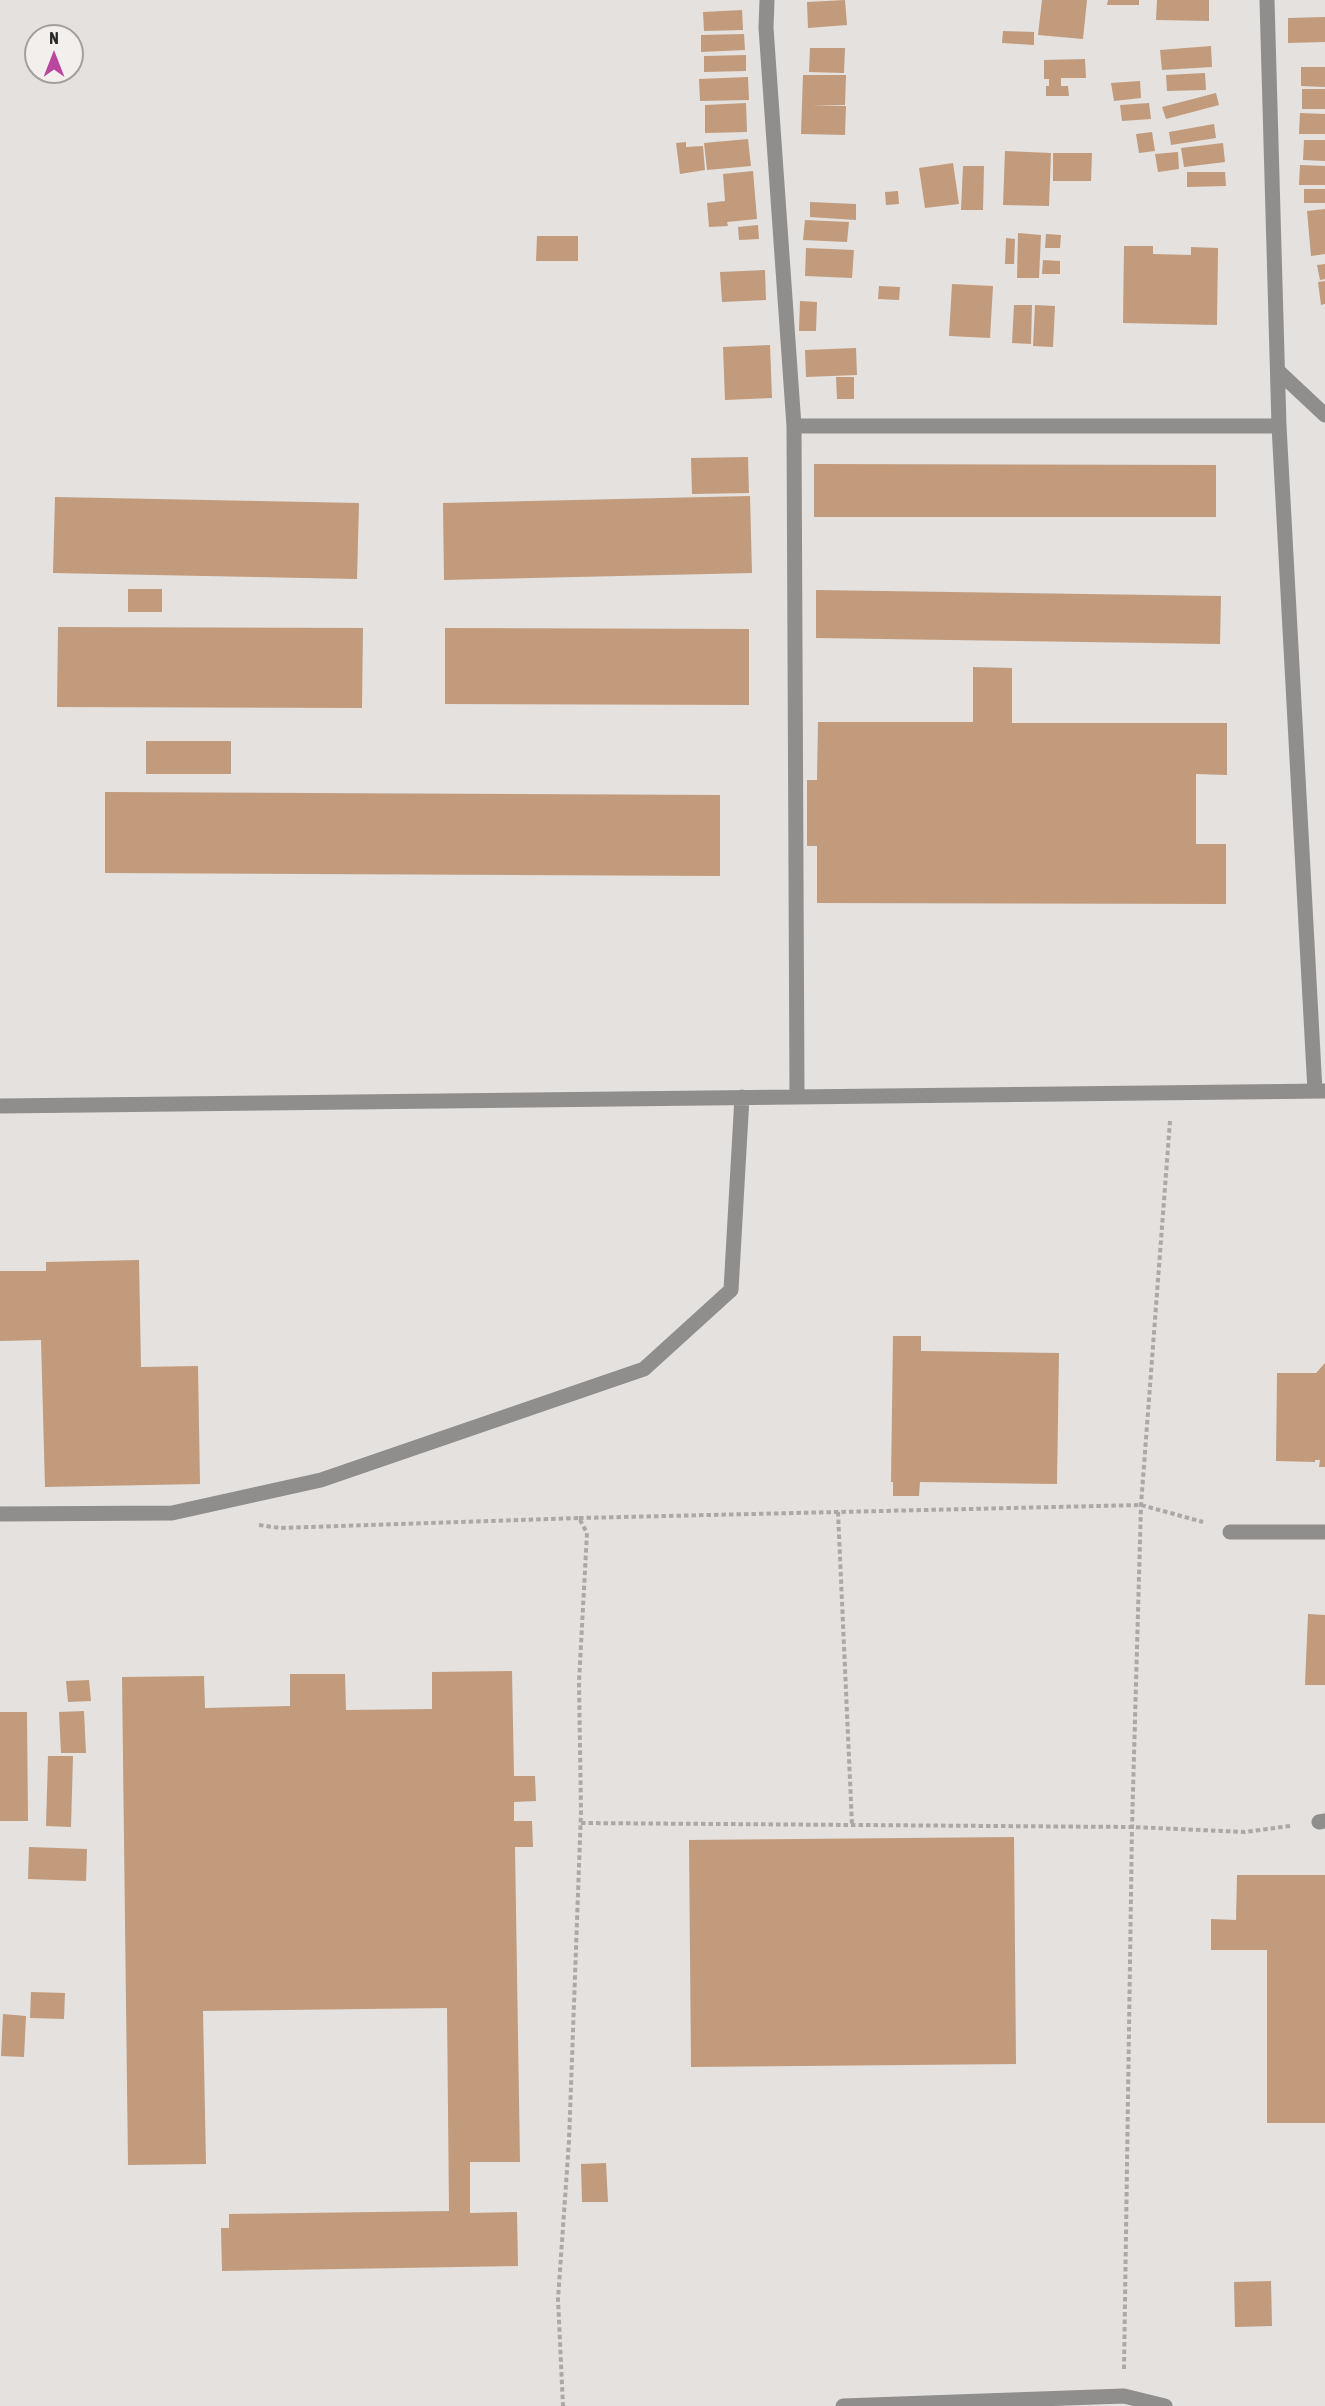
<!DOCTYPE html>
<style>
body{margin:0}
#map{position:relative;width:1325px;height:2406px;overflow:hidden;background:#e4e1df;font-family:"Asap Condensed",sans-serif}
canvas{display:block}
.north{position:absolute;left:24px;top:24px;width:60px;height:60px;box-sizing:border-box;background:#f2efec;border:2px solid #a29f9d;border-radius:50%;rotate:0deg;font-size:16px;font-weight:700;line-height:24px;text-align:center;color:#292727}
.north::after{content:'';display:block;margin:auto;width:21px;height:27px;background:#bb469e;clip-path:polygon(50% 0,100% 100%,50% 72%,0 100%)}
</style>
<div id="map">
<canvas width="1325" height="2406"></canvas>
<div class="north">N</div>
</div>
<script>
const c = document.querySelector('canvas').getContext('2d');
c.lineJoin = 'round';
function fillPath(path, color) {
  c.fillStyle = color;
  c.fill(path, 'evenodd');
}
function toPath(rows) {
  const path = new Path2D();
  for (const r of rows) {
    path.moveTo(r[0], r[1]);
    for (let i = 2; i < r.length; i += 2) path.lineTo(r[i], r[i + 1]);
  }
  return path;
}
function strokePath(path, color, width, dash) {
  c.strokeStyle = color;
  c.lineWidth = width;
  c.lineCap = dash ? 'butt' : 'round';
  c.setLineDash(dash || []);
  c.stroke(path);
}
const building = toPath([
 [845,0,847,25,808,28,807,2],
 [1042,0,1087,0,1083,39,1038,35],
 [1108,0,1139,0,1139,5,1107,5],
 [1157,0,1209,0,1209,21,1156,20],
 [742,10,743,30,704,31,703,12],
 [1325,17,1325,42,1288,43,1288,18],
 [1003,31,1034,32,1034,45,1002,43],
 [744,34,745,50,701,52,701,35],
 [1211,46,1212,67,1162,70,1160,50],
 [810,48,845,48,844,73,809,72],
 [746,55,746,71,704,72,704,56],
 [1085,59,1086,78,1061,78,1061,86,1068,86,1069,96,1046,96,1046,86,1049,86,1049,79,1044,79,1044,60],
 [1301,67,1325,67,1325,87,1301,86],
 [1205,73,1206,90,1167,91,1166,75],
 [803,75,846,75,845,105,811,105,846,106,845,135,801,134],
 [748,77,749,100,700,101,699,79],
 [1140,81,1141,98,1114,101,1111,83],
 [1302,89,1325,89,1325,109,1302,109],
 [1216,93,1219,105,1166,119,1162,107],
 [746,103,747,132,705,133,705,105],
 [1149,103,1151,119,1122,121,1120,105],
 [1300,113,1325,114,1325,134,1299,134],
 [1214,124,1216,138,1171,145,1169,132],
 [1152,132,1155,151,1139,153,1136,134],
 [748,139,751,166,707,170,704,143],
 [1304,140,1325,140,1325,161,1303,160],
 [686,142,686,147,703,146,705,170,680,174,676,143],
 [1223,143,1225,162,1184,167,1181,148],
 [1005,151,1051,153,1049,206,1003,205],
 [1178,152,1179,169,1158,172,1155,154],
 [1053,153,1092,153,1091,181,1053,181],
 [953,163,959,204,925,208,919,168],
 [1300,165,1325,166,1325,185,1299,185],
 [963,166,984,166,983,210,961,210],
 [753,171,757,219,727,222,728,226,709,227,707,203,725,201,723,174],
 [1187,172,1225,172,1226,186,1187,187],
 [1304,189,1325,189,1325,203,1304,203],
 [898,191,899,204,886,205,885,192],
 [810,202,856,204,856,220,810,217],
 [1325,209,1325,254,1311,256,1307,211],
 [805,220,849,222,847,242,803,240],
 [758,225,759,239,739,240,738,227],
 [1018,233,1041,235,1039,278,1017,278],
 [1046,234,1061,235,1060,248,1045,248],
 [537,236,578,236,578,261,536,261],
 [1006,238,1015,239,1014,264,1005,264],
 [1124,246,1153,246,1153,254,1191,255,1191,247,1218,248,1217,325,1123,323],
 [806,248,854,250,852,278,805,276],
 [1043,260,1060,261,1060,274,1042,274],
 [1325,264,1325,279,1320,280,1317,265],
 [765,270,766,300,722,302,720,272],
 [1325,281,1325,304,1321,305,1318,282],
 [952,284,993,286,990,338,949,336],
 [879,286,900,287,899,300,878,299],
 [800,301,817,302,816,331,799,331],
 [1014,305,1032,305,1031,344,1012,343],
 [1035,305,1055,306,1053,347,1033,346],
 [770,345,772,398,725,400,723,347],
 [856,348,857,375,806,377,805,350],
 [836,377,854,377,854,399,837,399],
 [748,457,749,493,692,494,691,458],
 [814,464,1216,465,1216,517,814,517],
 [750,496,752,573,444,580,443,503],
 [55,497,359,503,357,579,53,573],
 [128,589,162,589,162,612,128,612],
 [816,590,1221,596,1220,644,816,638],
 [58,627,363,628,362,708,57,707],
 [445,628,749,629,749,705,445,704],
 [973,667,1012,668,1012,723,1227,723,1227,775,1196,774,1196,844,1226,844,1226,904,817,903,817,846,807,846,807,780,817,780,818,722,973,722],
 [146,741,231,741,231,774,146,774],
 [105,792,720,795,720,876,105,873],
 [139,1260,141,1367,198,1366,200,1484,45,1487,41,1340,0,1341,0,1271,46,1271,46,1262],
 [893,1336,921,1336,921,1351,1059,1353,1057,1484,920,1482,919,1496,893,1496,893,1482,891,1482],
 [1325,1363,1325,1467,1319,1467,1320,1460,1315,1460,1315,1462,1276,1461,1277,1373,1316,1373],
 [1308,1614,1325,1615,1325,1685,1305,1685],
 [512,1671,514,1776,535,1776,536,1801,514,1802,514,1821,532,1821,533,1847,515,1847,520,2162,470,2162,470,2213,517,2212,518,2266,222,2271,221,2228,229,2228,229,2214,449,2211,447,2008,203,2011,206,2164,128,2165,122,1677,204,1676,205,1708,290,1706,290,1674,345,1674,346,1710,432,1709,432,1672],
 [89,1680,91,1701,68,1702,66,1681],
 [84,1711,86,1753,61,1753,59,1712],
 [0,1712,27,1712,28,1821,0,1821],
 [48,1756,73,1756,71,1827,46,1826],
 [1014,1837,1016,2064,691,2067,689,1840],
 [29,1847,87,1849,86,1881,28,1879],
 [1237,1875,1325,1875,1325,2123,1267,2123,1267,1950,1211,1950,1211,1919,1236,1920],
 [31,1992,65,1993,64,2019,30,2018],
 [3,2014,26,2016,24,2057,1,2056],
 [606,2163,608,2202,582,2202,581,2164],
 [1271,2281,1272,2326,1235,2327,1234,2282]
]);
const path = toPath([
 [838,1512,852,1825],
 [579,1518,1141,1505,1203,1522],
 [259,1525,280,1528,579,1518,587,1533,579,1682,581,1811,569,2141,558,2299,563,2406],
 [581,1823,1132,1827,1245,1832,1290,1826],
 [1124,2369,1132,1827,1141,1505,1170,1121]
]);
const minor = toPath([
 [767,0,766,28,794,426,797,1097],
 [1267,0,1279,426,1315,1091],
 [1278,371,1325,415],
 [794,426,1279,426],
 [0,1106,1325,1091],
 [0,1514,172,1513,321,1480,644,1369,731,1290,742,1097],
 [1230,1532,1325,1532],
 [1319,1822,1325,1821],
 [843,2406,1124,2396,1165,2406]
]);
fillPath(building, '#c19b7b');
strokePath(path, '#aba9a7', 4, [4.5, 3]);
strokePath(minor, '#8f8e8d', 15);
</script>
